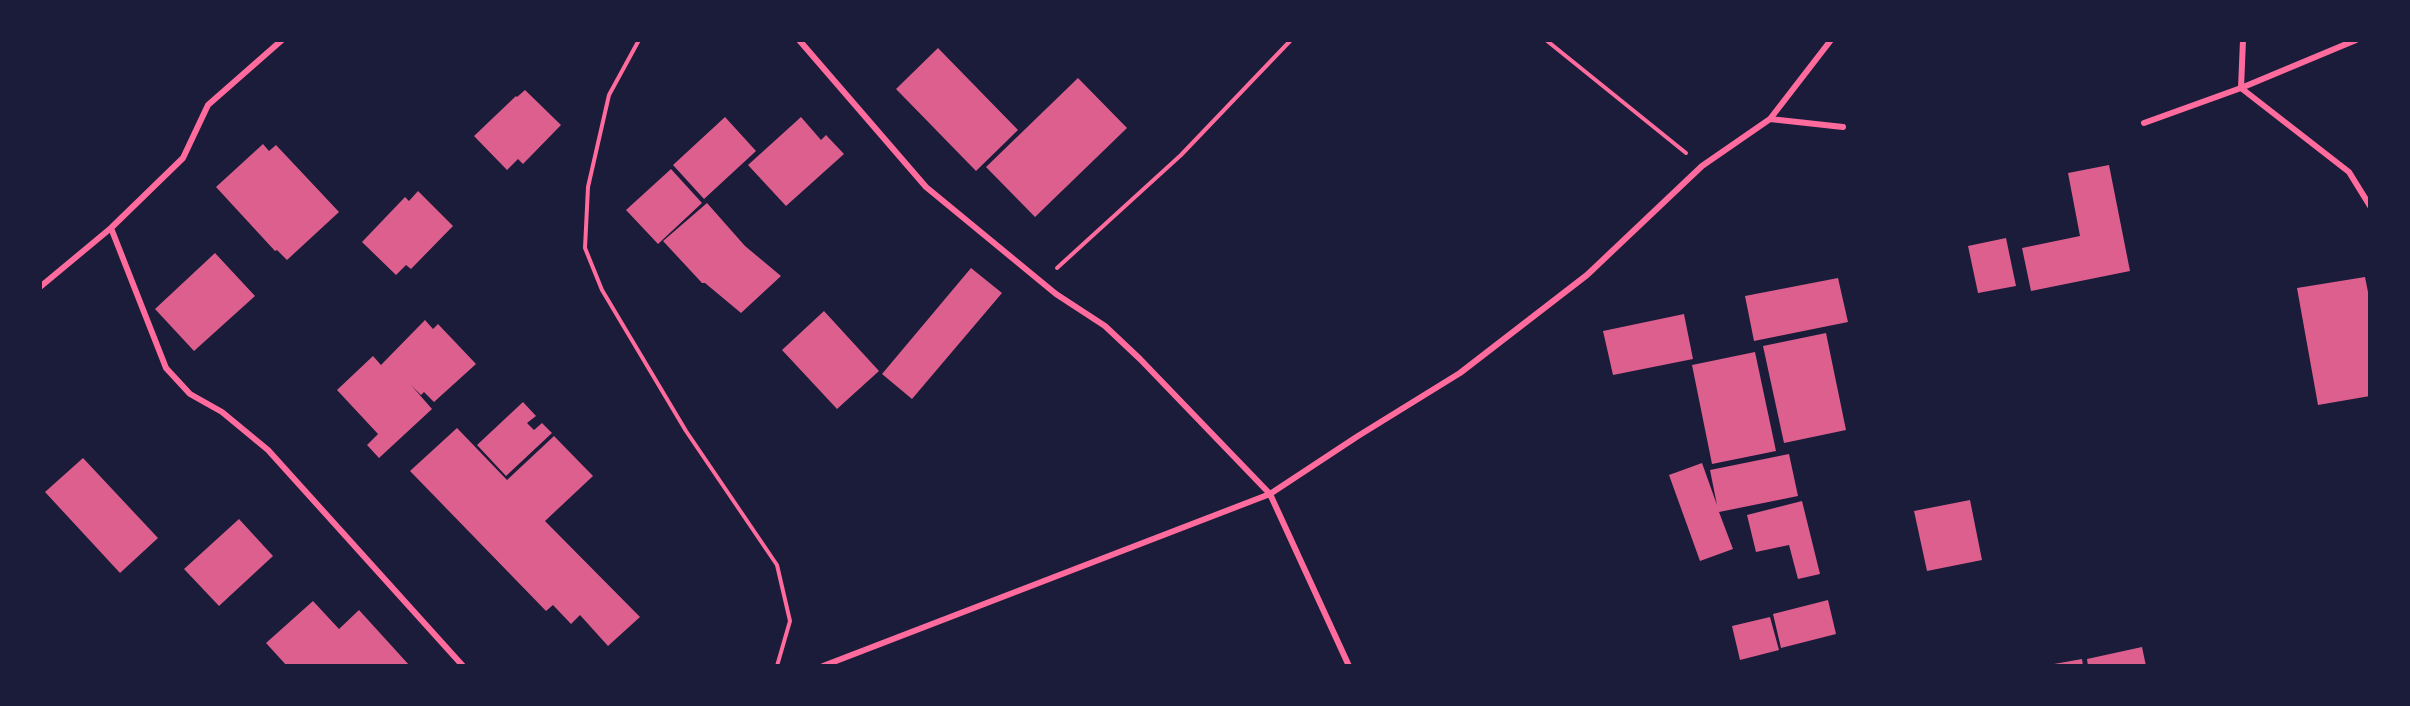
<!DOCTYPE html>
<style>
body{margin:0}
#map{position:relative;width:2410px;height:706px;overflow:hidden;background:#1b1b3a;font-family:Helvetica,sans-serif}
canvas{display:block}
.frame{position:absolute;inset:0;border:42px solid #1b1b3a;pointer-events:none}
</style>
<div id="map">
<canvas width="2410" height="706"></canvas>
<div class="frame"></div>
</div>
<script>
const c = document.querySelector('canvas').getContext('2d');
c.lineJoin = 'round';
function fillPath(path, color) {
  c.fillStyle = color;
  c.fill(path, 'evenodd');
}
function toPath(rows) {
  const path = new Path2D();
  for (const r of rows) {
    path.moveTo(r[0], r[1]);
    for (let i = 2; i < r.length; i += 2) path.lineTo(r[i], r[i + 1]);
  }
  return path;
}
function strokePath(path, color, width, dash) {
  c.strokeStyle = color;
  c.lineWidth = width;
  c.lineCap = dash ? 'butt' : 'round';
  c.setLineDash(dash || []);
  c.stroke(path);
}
const building = toPath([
 [938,48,1018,130,976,171,896,89],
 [1078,78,1127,128,1035,217,986,167],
 [525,90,561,125,523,164,518,159,507,170,474,136,516,96,517,97],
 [725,117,756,151,704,199,673,165],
 [801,117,821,140,826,135,844,154,786,206,748,165],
 [263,144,269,151,276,145,339,212,287,260,277,250,275,251,216,187],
 [2109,165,2130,271,2031,291,2022,248,2080,236,2068,173],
 [671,169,702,203,658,244,626,210],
 [418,191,453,226,411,269,406,265,396,275,362,242,405,197,409,201],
 [707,203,745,246,781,276,741,313,705,283,702,283,663,241],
 [2006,238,2016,286,1978,293,1968,246],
 [215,253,255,296,194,351,155,309],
 [971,268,1002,293,912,399,882,374],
 [2365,277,2370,302,2370,396,2318,405,2297,288],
 [1838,278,1848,322,1754,341,1745,296],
 [824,311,879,371,837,409,782,350],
 [1684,314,1693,359,1613,375,1603,331],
 [425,320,433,329,438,324,476,364,434,402,424,392,421,395,411,385,432,409,379,458,367,445,378,434,337,390,373,356,381,365],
 [1826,333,1846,430,1784,443,1763,346],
 [1755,352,1776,451,1712,464,1692,365],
 [523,402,536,416,527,423,534,430,542,423,552,433,506,476,477,445],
 [457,428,507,480,554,436,593,476,545,521,640,617,608,646,580,615,571,624,553,605,546,611,410,471],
 [1789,454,1798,496,1719,512,1733,549,1700,561,1669,475,1702,463,1717,505,1710,470],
 [83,458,158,538,120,573,45,492],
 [1970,500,1982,560,1927,571,1914,511],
 [1802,501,1820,574,1798,579,1789,545,1756,552,1747,515],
 [239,519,273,556,219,606,184,569],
 [1828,600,1836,634,1781,648,1773,614],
 [313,601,339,629,359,610,410,666,287,666,266,643],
 [1770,617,1779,650,1740,660,1732,626],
 [2142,647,2146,666,2088,666,2087,659],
 [2082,659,2083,666,2054,666,2054,664]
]);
const path = toPath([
 [639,40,609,95,588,187,585,248,602,290,686,431,777,565,790,621,777,666],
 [1546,40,1686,153],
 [1057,268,1181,155,1291,40]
]);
const minor = toPath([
 [799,40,926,187,1056,294,1105,326,1140,359,1270,494,1349,666],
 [2243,40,2241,88,2349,172,2370,206],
 [1770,119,1843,127],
 [2144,123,2241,88,2356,40],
 [111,228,166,368,190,394,222,412,268,450,463,666],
 [40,287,111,228,183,158,208,105,282,40],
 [823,666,1270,494,1358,436,1460,373,1587,275,1702,166,1770,119,1831,40]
]);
fillPath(building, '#dd5f8e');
strokePath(path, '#ff6b9d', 4);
strokePath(minor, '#ff6b9d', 6);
</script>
